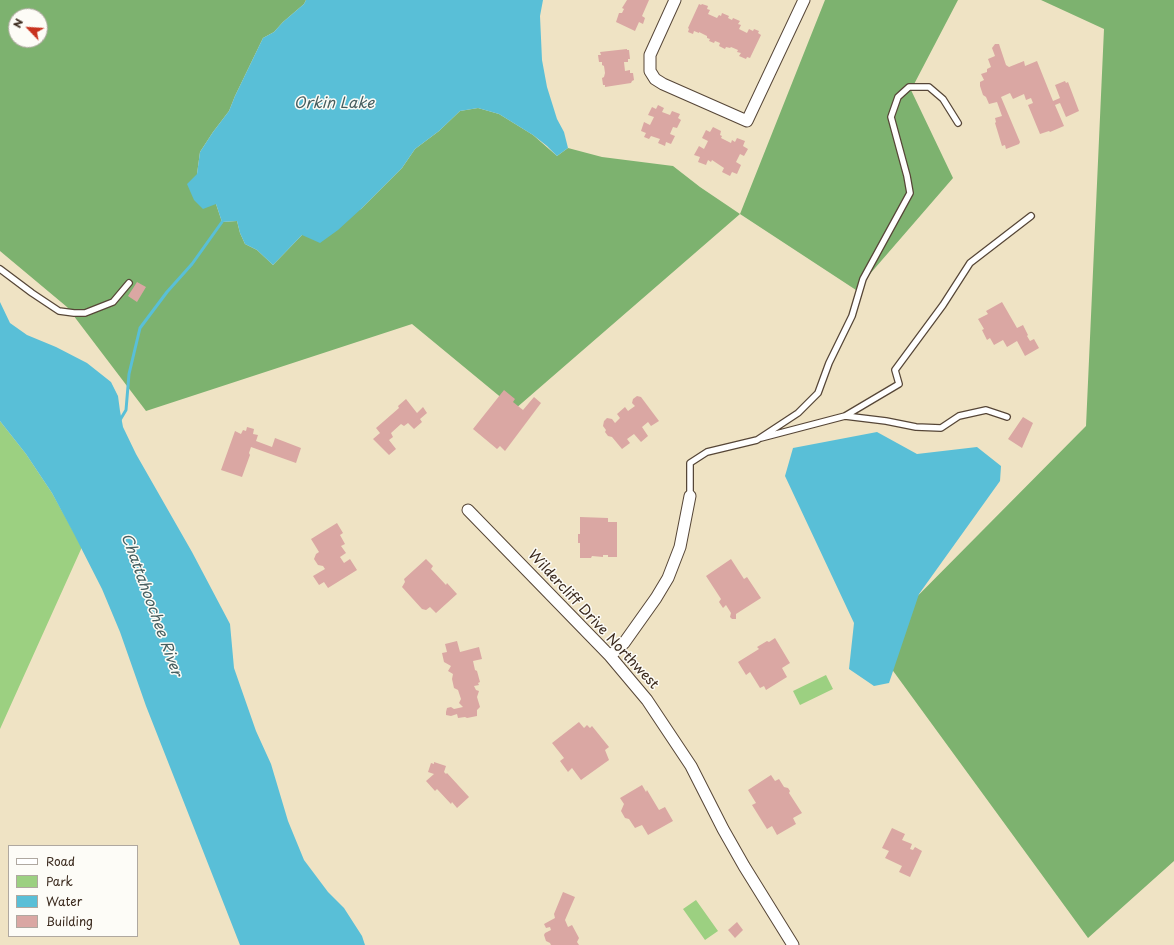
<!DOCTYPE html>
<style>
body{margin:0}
#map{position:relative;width:1174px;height:945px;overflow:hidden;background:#efe3c4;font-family:"Playpen Sans",sans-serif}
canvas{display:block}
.legend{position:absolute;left:8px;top:845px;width:130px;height:92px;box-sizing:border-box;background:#fdfcf7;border:1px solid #afa8a0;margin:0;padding:5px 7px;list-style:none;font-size:12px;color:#3b2a1e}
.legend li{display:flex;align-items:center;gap:8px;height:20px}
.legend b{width:20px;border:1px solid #afa8a0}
.north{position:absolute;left:8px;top:8px;width:40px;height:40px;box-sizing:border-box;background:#fdfcf7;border:1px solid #afa8a0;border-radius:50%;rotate:295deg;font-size:11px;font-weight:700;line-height:16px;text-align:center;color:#3b2a1e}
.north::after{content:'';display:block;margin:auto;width:14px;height:18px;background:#c8321e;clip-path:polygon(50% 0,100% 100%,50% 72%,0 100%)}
</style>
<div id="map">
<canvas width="1174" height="945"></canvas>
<ul class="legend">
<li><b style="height:5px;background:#fff"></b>Road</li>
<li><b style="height:11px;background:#9cd081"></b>Park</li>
<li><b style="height:11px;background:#59bfd7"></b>Water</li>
<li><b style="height:11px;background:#daa7a3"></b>Building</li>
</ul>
<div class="north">N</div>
</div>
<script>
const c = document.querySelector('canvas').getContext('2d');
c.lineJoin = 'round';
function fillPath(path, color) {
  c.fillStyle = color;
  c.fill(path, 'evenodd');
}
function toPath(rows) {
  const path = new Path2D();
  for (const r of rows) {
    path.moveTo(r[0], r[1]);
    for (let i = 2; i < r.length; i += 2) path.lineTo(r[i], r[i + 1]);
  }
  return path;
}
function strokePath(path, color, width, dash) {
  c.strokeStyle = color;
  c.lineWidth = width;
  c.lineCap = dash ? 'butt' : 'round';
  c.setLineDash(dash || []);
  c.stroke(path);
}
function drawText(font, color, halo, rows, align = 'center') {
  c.font = font + ' "Playpen Sans",sans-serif';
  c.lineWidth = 3;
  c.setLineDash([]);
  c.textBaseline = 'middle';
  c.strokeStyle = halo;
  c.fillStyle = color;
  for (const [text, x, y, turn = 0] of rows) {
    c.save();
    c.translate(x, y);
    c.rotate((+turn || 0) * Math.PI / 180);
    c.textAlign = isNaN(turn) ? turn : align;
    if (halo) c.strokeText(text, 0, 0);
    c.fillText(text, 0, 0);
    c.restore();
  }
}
const green = toPath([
 [0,421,26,454,52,493,82,547,0,729],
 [826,675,833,689,800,705,793,691],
 [696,900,718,931,705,940,683,909]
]);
const forest = toPath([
 [0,0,306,0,304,4,283,22,274,32,263,38,235,96,229,111,213,132,200,152,197,174,216,204,222,222,237,221,240,233,245,244,257,250,273,265,302,235,361,209,402,168,415,149,439,131,460,111,478,108,499,114,533,135,557,156,568,148,602,157,673,166,700,187,740,214,825,0,958,0,911,90,953,178,856,290,740,214,515,409,412,324,146,411,67,307,0,251],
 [16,16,40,16,40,40,16,40],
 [1041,0,1174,0,1174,861,1088,938,872,642,1086,426,1104,29]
]);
const water = toPath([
 [306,0,543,0,540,16,542,60,547,87,557,119,564,132,568,148,557,156,547,146,533,135,499,114,478,108,460,111,439,131,415,149,402,168,361,209,338,230,320,243,302,235,273,265,257,250,245,244,240,233,237,221,222,222,216,204,203,209,194,200,187,184,197,174,200,152,213,132,229,111,235,96,263,38,274,32,283,22,304,4],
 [0,302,10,323,27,335,56,347,87,363,111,382,118,396,120,411,123,427,136,454,192,552,230,624,234,668,256,731,271,764,288,821,304,860,328,892,344,908,362,936,365,945,240,945,146,706,120,632,102,589,74,534,52,493,26,454,0,421],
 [877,432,917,454,977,447,1001,466,1000,481,919,594,889,683,874,686,849,669,854,623,785,476,793,448]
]);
const stream = toPath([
 [120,420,126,410,129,374,140,328,167,292,192,264,222,222]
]);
const building = toPath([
 [627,0,649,0,642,16,645,18,643,24,639,22,635,31,616,22,619,13,622,13,624,9,622,8],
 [699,4,701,5,702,4,708,6,707,9,710,10,708,14,717,18,719,15,721,16,722,13,729,16,728,18,732,20,733,18,740,21,738,24,741,25,739,29,747,33,749,29,753,31,754,29,759,31,758,33,761,35,750,58,747,57,746,59,739,56,741,53,737,52,738,50,731,47,730,48,726,47,725,49,719,46,720,43,715,41,714,43,709,41,710,39,707,38,707,36,699,32,699,33,694,31,693,34,688,32,689,29,688,28],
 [995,44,999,44,1006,65,1009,67,1024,61,1025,66,1037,61,1053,101,1060,98,1055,85,1065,81,1066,83,1068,82,1079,111,1066,117,1060,103,1055,105,1064,126,1050,132,1049,131,1040,134,1028,105,1033,103,1031,98,1026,100,1024,94,1013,99,1010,93,1001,97,1020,142,1019,144,1006,149,1005,145,1002,146,995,123,996,122,995,118,1002,116,997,102,989,104,986,97,983,95,980,86,980,82,984,80,981,74,987,72,987,69,991,67,988,59,995,56,992,48],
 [627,49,627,50,629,50,630,59,628,59,628,62,624,62,625,71,630,70,630,73,633,73,634,80,632,81,631,83,605,87,605,85,603,85,602,78,604,77,605,73,604,66,602,65,602,62,599,62,598,55,601,55,600,52],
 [658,105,664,108,662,112,670,115,672,111,680,114,678,118,681,120,677,128,673,127,670,134,675,136,671,144,666,142,665,146,658,143,660,139,651,136,649,139,644,137,646,133,641,131,644,122,650,125,654,117,648,115,652,107,656,109],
 [713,127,721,131,720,135,722,136,721,138,731,143,732,140,735,142,737,138,745,141,743,146,748,149,744,156,740,154,736,162,741,165,737,174,732,172,730,176,722,172,724,168,712,160,711,162,708,160,706,165,698,162,700,157,694,155,699,146,704,149,708,141,702,138,706,130,710,132],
 [137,282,146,287,137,302,128,296],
 [1002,302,1017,328,1023,325,1028,335,1027,336,1030,341,1034,339,1039,348,1025,356,1017,341,1007,347,1003,340,994,345,990,338,987,340,982,330,984,329,978,319,988,314,986,311],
 [504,390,515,399,513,402,523,410,534,397,541,403,505,451,500,446,497,449,473,429],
 [637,396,641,397,659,421,651,426,648,422,642,427,648,436,641,442,634,434,627,439,630,443,622,449,612,437,608,436,605,432,606,430,603,426,604,421,607,418,612,419,615,423,620,418,617,414,625,407,628,411,635,406,632,403,633,399],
 [406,399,417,413,423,407,427,413,420,419,422,422,414,429,408,423,404,426,401,424,391,433,393,437,389,440,396,449,389,455,373,439,380,433,376,428,399,408,398,406],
 [1023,417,1033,423,1022,448,1008,439],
 [247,427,254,429,253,434,258,435,256,441,272,447,275,438,301,448,296,463,251,447,249,453,250,455,242,477,221,470,235,431,241,434,243,430,246,431],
 [580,517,608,518,608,522,617,522,617,557,608,557,608,555,603,555,603,557,592,556,591,558,580,558,580,543,578,543,578,534,580,534],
 [337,523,343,533,340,535,345,544,341,546,346,553,340,557,344,563,350,559,357,570,328,588,324,582,319,585,313,576,325,569,323,566,318,565,314,559,316,554,319,552,311,539],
 [426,559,433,566,431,569,446,585,447,583,457,594,436,613,430,607,426,610,422,609,402,587,405,582,404,579],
 [731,559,744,579,747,577,761,598,736,614,736,619,732,619,730,617,731,613,726,605,723,608,719,602,721,599,706,576],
 [775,638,790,663,782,668,787,677,766,690,764,686,760,688,750,672,746,675,738,662,759,649,757,647,767,641,769,642],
 [457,641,460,652,479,647,482,659,473,661,475,670,477,671,480,682,478,683,479,685,474,686,476,690,479,691,477,697,480,707,477,710,477,716,467,718,465,717,458,718,457,714,451,716,446,715,446,712,447,708,451,707,454,709,463,707,459,703,461,699,458,690,454,688,452,679,453,674,448,671,451,666,444,662,442,653,447,652,445,644],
 [579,722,584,728,587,725,590,728,592,726,609,747,605,750,609,760,581,780,572,768,568,772,560,761,564,758,552,743],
 [434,762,446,766,444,772,446,774,447,773,469,797,457,808,452,802,451,804,437,789,435,791,426,781,434,774,428,772,431,763,434,764],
 [771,775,775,781,779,779,784,787,788,788,790,791,789,793,802,813,793,818,796,824,777,835,772,826,767,829,752,805,756,803,748,790],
 [642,785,646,792,647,790,659,810,665,807,673,821,648,835,642,825,635,828,629,819,625,818,621,811,624,804,620,798],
 [892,828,905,834,902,840,912,844,910,849,913,850,915,847,922,851,910,877,899,872,902,866,885,858,889,851,882,848],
 [563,892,575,897,565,920,568,927,572,925,579,938,577,942,579,945,551,945,550,943,546,941,544,935,545,933,551,930,550,927,546,928,544,924,555,918,554,914],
 [737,922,743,930,735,938,728,930]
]);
const lane = toPath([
 [0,269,32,293,59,311,74,313,85,313,113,302,129,283],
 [845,416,886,421,916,427,941,428,959,416,986,410,1007,417],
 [761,438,845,416,899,384,895,370,943,305,970,263,1031,216],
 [690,496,690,463,707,452,757,440,798,413,818,393,829,363,852,316,863,279,910,193,907,176,891,117,898,97,909,87,929,87,943,99,958,123]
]);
const street = toPath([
 [675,0,650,55,650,71,655,79,663,84,747,121,804,0],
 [468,510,610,656,647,700,691,766,723,829,744,866,793,945],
 [610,656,624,643,656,598,668,578,680,547,690,496]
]);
const streetNames = [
 ["Wildercliff Drive Northwest",593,620,47]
];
const waterNames = [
 ["Orkin Lake",334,104],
 ["Chattahoochee River",151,605,70]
];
fillPath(green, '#9cd081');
fillPath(forest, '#7db26f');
fillPath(water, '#59bfd7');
strokePath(stream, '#59bfd7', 3);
fillPath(building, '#daa7a3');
strokePath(lane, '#564637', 8);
strokePath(street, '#564637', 13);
strokePath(lane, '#fff', 5.5);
strokePath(street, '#fff', 11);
drawText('14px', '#3b2a1e', '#fdfcf7', streetNames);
drawText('italic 15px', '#465e5f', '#fdfcf7', waterNames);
</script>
